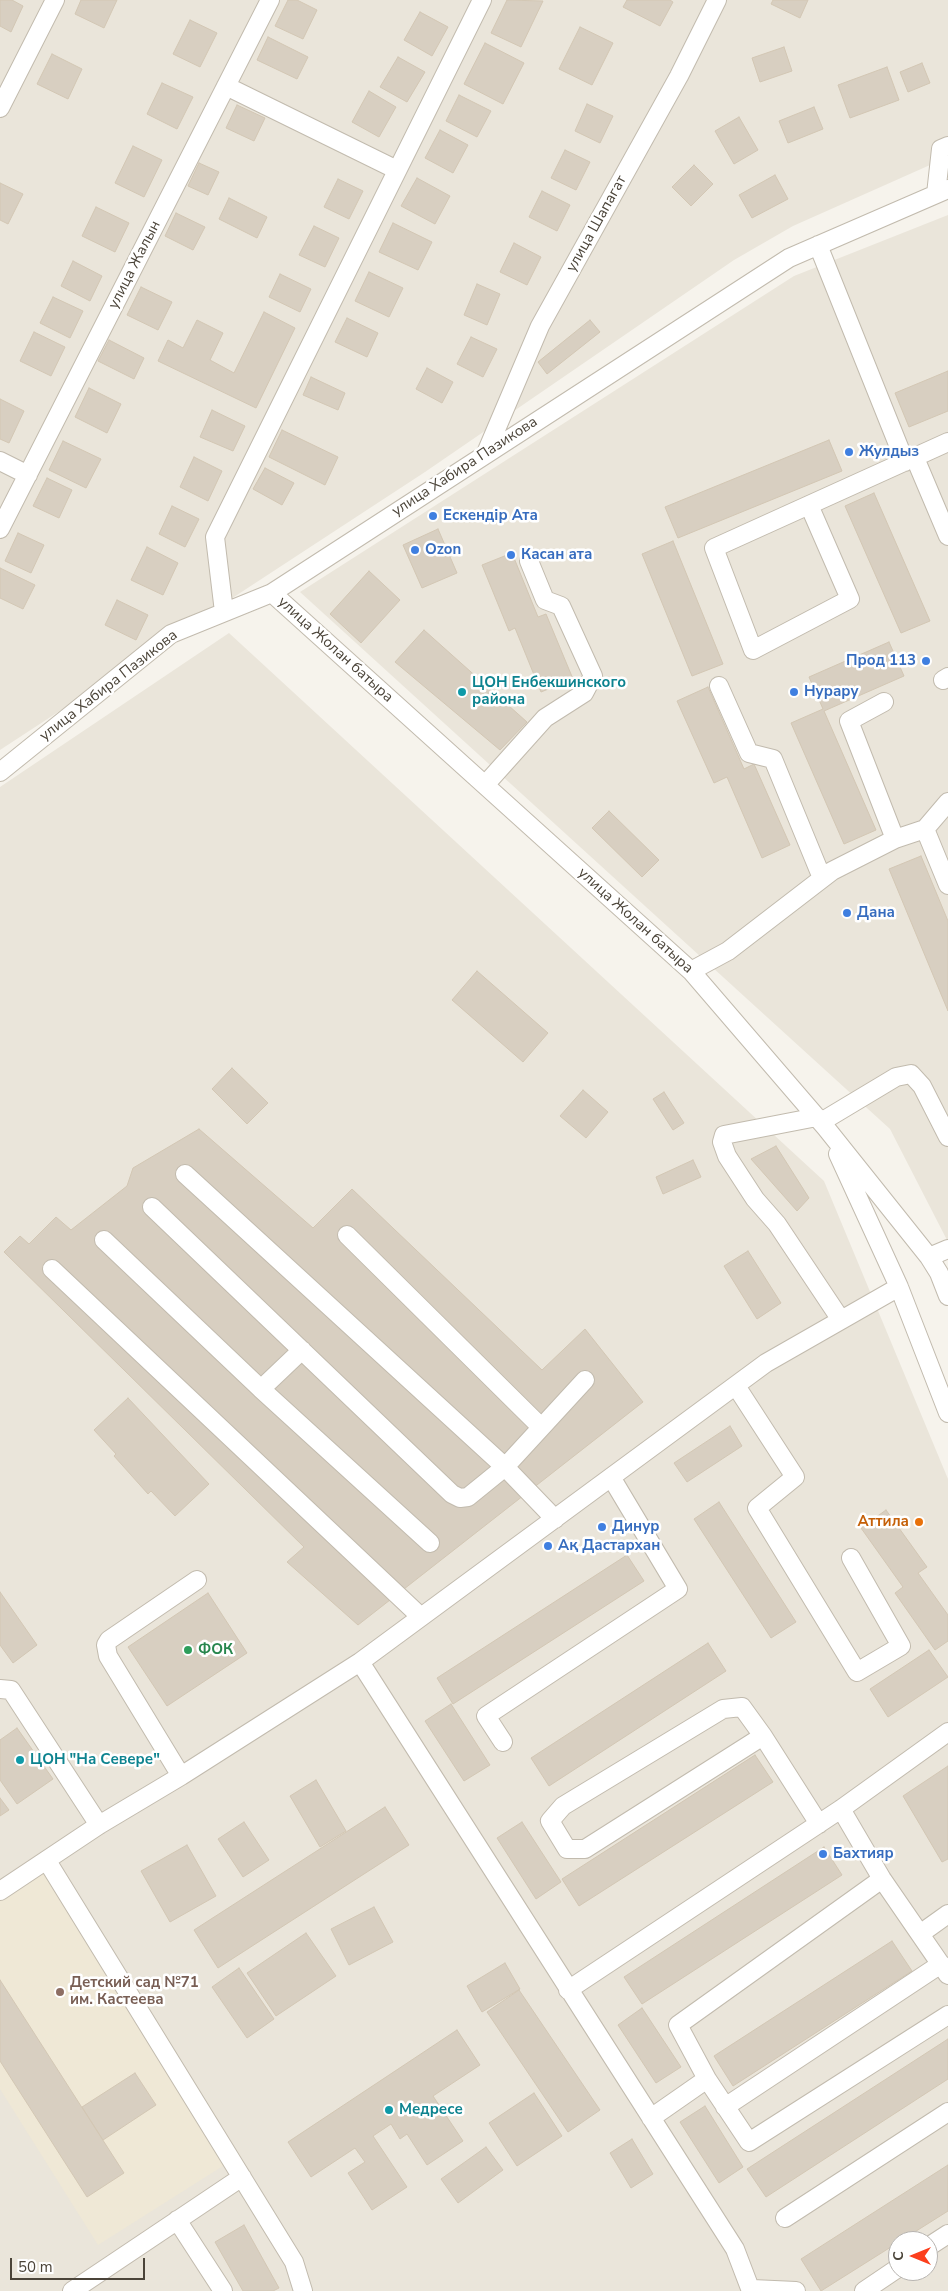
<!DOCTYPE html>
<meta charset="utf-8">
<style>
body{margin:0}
#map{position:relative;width:948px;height:2291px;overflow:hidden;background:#f6f3ec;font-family:"Nunito Sans",sans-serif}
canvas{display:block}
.north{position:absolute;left:888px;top:2231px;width:50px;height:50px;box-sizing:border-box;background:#fff;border:1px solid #b7b4b0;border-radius:50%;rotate:270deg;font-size:14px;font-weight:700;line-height:20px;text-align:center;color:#4b4439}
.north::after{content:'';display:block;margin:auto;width:18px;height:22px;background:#fc3f1d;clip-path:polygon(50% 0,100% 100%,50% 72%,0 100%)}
.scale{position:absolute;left:10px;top:2258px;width:135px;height:22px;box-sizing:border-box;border:2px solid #4b4439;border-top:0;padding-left:6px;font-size:15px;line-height:18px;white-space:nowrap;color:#4b4439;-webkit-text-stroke:4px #fff;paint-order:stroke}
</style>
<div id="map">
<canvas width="948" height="2291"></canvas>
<div class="north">С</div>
<div class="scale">50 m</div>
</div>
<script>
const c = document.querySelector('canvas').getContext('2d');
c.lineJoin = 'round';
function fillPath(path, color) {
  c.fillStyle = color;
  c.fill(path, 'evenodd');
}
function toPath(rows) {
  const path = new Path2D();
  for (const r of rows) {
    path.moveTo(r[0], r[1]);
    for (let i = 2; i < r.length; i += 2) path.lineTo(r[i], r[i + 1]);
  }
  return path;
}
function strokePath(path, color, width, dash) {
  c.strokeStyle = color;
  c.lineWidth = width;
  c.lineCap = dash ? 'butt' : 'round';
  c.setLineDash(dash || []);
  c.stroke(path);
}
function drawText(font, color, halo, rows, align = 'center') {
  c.font = font + ' "Nunito Sans",sans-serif';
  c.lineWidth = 5;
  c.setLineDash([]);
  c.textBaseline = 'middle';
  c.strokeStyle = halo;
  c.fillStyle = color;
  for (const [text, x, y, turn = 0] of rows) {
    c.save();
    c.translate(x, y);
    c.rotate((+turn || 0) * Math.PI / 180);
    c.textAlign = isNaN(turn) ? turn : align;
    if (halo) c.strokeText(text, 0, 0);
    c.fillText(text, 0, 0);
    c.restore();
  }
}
const residential = toPath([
 [0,0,948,0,948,157,793,226,734,260,425,472,0,750],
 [948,215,948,1242,890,1129,300,592,794,276],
 [229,633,824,1181,948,1479,948,2291,0,2291,0,787],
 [898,2241,928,2241,928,2271,898,2271]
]);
const education = toPath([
 [41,1865,226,2164,98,2245,0,2089,0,1895]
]);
const building = toPath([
 [0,0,12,0,23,6,11,32,0,26,0,0],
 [81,0,117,0,104,28,75,14,81,0],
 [288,0,297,0,317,10,303,39,275,26,288,0],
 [507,0,543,1,521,47,491,33,507,0],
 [627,0,670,0,673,2,660,26,623,7,627,0],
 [773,0,808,0,800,18,771,4,773,0],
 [420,12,448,27,432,56,404,40,420,12],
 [190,20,217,33,200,67,173,54,190,20],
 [580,27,613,43,592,85,559,69,580,27],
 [268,37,308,57,297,79,257,60,268,37],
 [485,43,524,63,503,104,464,84,485,43],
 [784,47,792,71,760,82,752,58,784,47],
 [52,54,82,69,68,99,37,84,52,54],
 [398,57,425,72,407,102,380,87,398,57],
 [922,63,930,83,908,92,900,72,922,63],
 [887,67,899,100,850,118,838,85,887,67],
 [162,83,193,97,177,129,147,114,162,83],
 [369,91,396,107,379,137,352,122,369,91],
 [459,95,491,111,477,137,446,121,459,95],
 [587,104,613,116,600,143,575,131,587,104],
 [237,105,265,118,254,141,226,128,237,105],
 [814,107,823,129,788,143,779,121,814,107],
 [739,117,758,150,734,164,715,131,739,117],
 [440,130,468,145,453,173,425,158,440,130],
 [133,146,162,160,144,197,115,183,133,146],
 [565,150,590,162,576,190,551,178,565,150],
 [199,163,219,172,208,195,188,186,199,163],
 [694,165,713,184,691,206,672,187,694,165],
 [775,175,788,199,752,218,739,195,775,175],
 [417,178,450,196,435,224,401,206,417,178],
 [338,179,363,191,349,219,324,207,338,179],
 [0,183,23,194,8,224,0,220,0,183],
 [542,191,570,205,557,231,529,217,542,191],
 [229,198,267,217,257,238,219,219,229,198],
 [96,207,129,223,115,252,82,236,96,207],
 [176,213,205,227,193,250,165,236,176,213],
 [393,223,432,242,418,270,379,252,393,223],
 [314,226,339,238,325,267,299,255,314,226],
 [514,243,541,257,527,285,500,272,514,243],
 [73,261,102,276,90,301,61,286,73,261],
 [369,272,403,288,389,317,355,301,369,272],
 [280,274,311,289,300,312,269,297,280,274],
 [477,284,500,294,487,325,464,315,477,284],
 [141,287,172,302,158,330,127,315,141,287],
 [53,297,83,311,70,338,40,323,53,297],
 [264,312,295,328,256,408,158,361,168,340,183,348,197,320,223,333,210,360,234,373,264,312],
 [347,318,378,333,367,357,335,342,347,318],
 [590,320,600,332,547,374,538,362,590,320],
 [34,332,65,347,51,376,20,361,34,332],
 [471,337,497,349,483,377,457,364,471,337],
 [109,340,144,358,134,379,98,361,109,340],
 [427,368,453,382,442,403,416,389,427,368],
 [948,371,948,411,909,427,895,393,948,371],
 [311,377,345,393,338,410,303,395,311,377],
 [89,388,121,404,107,433,75,417,89,388],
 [0,399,24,411,9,443,0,439,0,399],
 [212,410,245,426,233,451,200,437,212,410],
 [282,430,338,457,325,485,269,457,282,430],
 [829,440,842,471,678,538,665,507,829,440],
 [63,441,101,459,86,488,49,470,63,441],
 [194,457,222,471,208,501,180,487,194,457],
 [265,468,294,483,282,505,253,489,265,468],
 [47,478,72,490,59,518,33,506,47,478],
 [874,493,930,621,901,633,845,506,874,493],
 [172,506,199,519,185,547,159,534,172,506],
 [438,529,457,573,422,588,403,545,438,529],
 [18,533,44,545,31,573,5,561,18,533],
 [673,541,723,664,692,676,642,554,673,541],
 [147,547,178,563,163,595,131,580,147,547],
 [512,553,538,617,546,614,573,679,541,692,515,628,509,631,482,565,512,553],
 [0,568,35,585,23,609,0,598,0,568],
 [369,571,400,600,361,643,330,614,369,571],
 [117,600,148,615,136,640,105,625,117,600],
 [424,630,527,722,500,750,395,662,424,630],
 [889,642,904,676,824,711,876,830,844,844,791,723,823,709,809,677,889,642],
 [708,687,744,769,754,764,790,845,762,858,727,777,714,783,677,701,708,687],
 [609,811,659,860,642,877,592,828,609,811],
 [921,856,948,921,948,1011,889,869,921,856],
 [477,971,548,1033,523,1062,452,1000,477,971],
 [232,1068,268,1103,247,1124,212,1089,232,1068],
 [583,1090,608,1112,586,1138,560,1116,583,1090],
 [664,1092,684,1123,673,1130,653,1099,664,1092],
 [199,1129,313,1228,352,1189,542,1370,585,1329,643,1402,358,1625,287,1562,304,1547,4,1252,20,1236,29,1244,56,1217,71,1230,127,1186,133,1168,199,1129],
 [776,1146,809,1198,797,1211,751,1159,776,1146],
 [693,1160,701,1177,663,1194,656,1177,693,1160],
 [748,1251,781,1303,757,1319,724,1266,748,1251],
 [128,1398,209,1484,175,1516,151,1491,148,1494,114,1456,116,1454,94,1430,128,1398],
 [730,1426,742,1446,687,1482,674,1463,730,1426],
 [719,1502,796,1622,771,1638,694,1519,719,1502],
 [886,1510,927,1567,918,1573,948,1615,948,1641,935,1650,895,1593,903,1587,861,1528,886,1510],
 [627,1555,644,1581,453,1704,437,1678,627,1555],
 [0,1592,37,1645,13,1663,0,1645,0,1592],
 [208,1593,247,1653,167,1706,128,1647,208,1593],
 [708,1643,726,1671,549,1786,531,1758,708,1643],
 [929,1650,948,1677,888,1717,870,1689,929,1650],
 [451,1704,490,1765,464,1781,425,1721,451,1704],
 [17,1728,53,1779,17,1804,0,1780,0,1740,17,1728],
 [755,1755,773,1782,579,1906,562,1879,755,1755],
 [948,1766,948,1859,942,1862,903,1796,948,1766],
 [316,1780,346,1831,320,1847,290,1796,316,1780],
 [0,1798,9,1810,0,1816,0,1798],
 [385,1807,409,1845,218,1968,194,1930,385,1807],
 [244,1822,269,1860,243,1877,218,1839,244,1822],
 [522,1822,561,1882,536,1899,497,1838,522,1822],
 [187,1845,216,1896,170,1922,141,1871,187,1845],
 [824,1847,842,1875,642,2004,624,1977,824,1847],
 [374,1907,393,1942,349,1965,331,1929,374,1907],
 [306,1933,336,1976,276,2016,247,1973,306,1933],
 [892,1941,912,1971,733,2086,714,2056,892,1941],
 [505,1963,520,1989,482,2012,467,1986,505,1963],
 [239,1968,274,2019,247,2038,212,1987,239,1968],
 [0,1980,124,2173,87,2197,0,2061,0,1980],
 [519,1990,600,2110,568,2132,487,2012,519,1990],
 [642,2008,681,2067,656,2083,618,2025,642,2008],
 [457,2030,480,2065,433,2096,463,2141,427,2165,407,2134,400,2139,391,2124,373,2136,407,2187,372,2210,348,2173,365,2162,355,2148,311,2177,288,2142,457,2030],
 [948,2039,948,2079,766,2197,747,2169,948,2039],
 [135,2073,156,2105,103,2140,82,2107,135,2073],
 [534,2093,562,2136,517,2166,489,2123,534,2093],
 [705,2106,743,2167,719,2183,680,2122,705,2106],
 [632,2139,653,2174,631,2188,610,2153,632,2139],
 [486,2147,503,2170,458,2203,441,2179,486,2147],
 [948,2165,948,2211,821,2291,801,2259,948,2165],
 [244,2225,279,2288,273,2291,243,2291,215,2242,244,2225]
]);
const minor = toPath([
 [226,86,397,170],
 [0,108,55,0],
 [936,194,941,149,948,146],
 [818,245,905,462],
 [486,453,540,326,679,76,717,0],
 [915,458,948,536],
 [0,461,28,475],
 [809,505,850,599,753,650,714,548,948,442],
 [0,529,270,0],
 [272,593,691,971,826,1128,929,1257,939,1273,948,1296],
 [224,612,215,537,482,0],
 [943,680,948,677],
 [719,686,749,753,773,759,822,878],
 [884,702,849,721,895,839],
 [0,772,171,634,272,593,789,258,948,189],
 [485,785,545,718,584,693,593,676,561,606,545,600,529,561],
 [925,829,948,885],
 [691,971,728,951,832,871,895,839,925,829,948,802],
 [817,1117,724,1135,722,1142,727,1156,755,1199,777,1224,841,1320],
 [821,1122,896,1077,911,1074,922,1086,948,1137],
 [838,1154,899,1287,948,1413],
 [185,1174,505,1467,555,1519],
 [152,1207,452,1494,460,1498,468,1497,505,1467,585,1380],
 [347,1235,541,1427],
 [104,1240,261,1389],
 [929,1257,948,1249],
 [52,1269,421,1617],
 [302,1350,261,1389,430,1543],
 [736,1386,795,1477,757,1508,857,1672,901,1646,851,1558],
 [360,1662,735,2249,751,2291],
 [0,1689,11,1690,99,1825],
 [763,1736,585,1849,567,1849,550,1821,563,1806,723,1709,742,1707,763,1736,819,1824],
 [503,1742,486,1716,678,1589,611,1477],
 [181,1776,108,1656,106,1645,109,1640,197,1580],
 [841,1809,882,1879,948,1975],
 [47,1861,294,2262,303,2291],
 [882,1879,678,2025,707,2079,749,2142,948,2015],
 [0,1891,99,1825,181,1776,360,1662,766,1363,899,1287],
 [920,1934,948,1914],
 [568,1990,841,1809,948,1732],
 [725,2107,941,1964],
 [651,2118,707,2079],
 [785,2218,948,2112],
 [177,2220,223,2291],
 [928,2247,948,2234],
 [752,2289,796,2291],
 [72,2291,242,2177],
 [864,2291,898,2268]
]);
const markers = [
 [849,452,5,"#3f7fe0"],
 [433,516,5,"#3f7fe0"],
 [415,550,5,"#3f7fe0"],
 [511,555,5,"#3f7fe0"],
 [926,661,5,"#3f7fe0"],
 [462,692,5,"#0f9aa8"],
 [794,692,5,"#3f7fe0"],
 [847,913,5,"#3f7fe0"],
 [919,1522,5,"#e8710a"],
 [602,1527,5,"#3f7fe0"],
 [548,1546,5,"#3f7fe0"],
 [188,1650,5,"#2e9e5b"],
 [20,1760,5,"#0f9aa8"],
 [823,1854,5,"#3f7fe0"],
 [60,1992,5,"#8d6e63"],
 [389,2110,5,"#0f9aa8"]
];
const streetNames = [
 ["улица Шапагат",597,224,-61],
 ["улица Жалын",135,265,-63],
 ["улица Хабира Пазикова",465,467,-33],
 ["улица Жолан батыра",335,650,42],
 ["улица Хабира Пазикова",109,686,-38],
 ["улица Жолан батыра",635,921,42]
];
const shopNames = [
 ["Жулдыз",859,452],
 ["Ескендір Ата",443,516],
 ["Ozon",425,550],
 ["Касан ата",521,555],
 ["Прод 113",916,661,"right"],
 ["Нурару",804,692],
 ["Дана",857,913],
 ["Динур",612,1527],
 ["Ақ Дастархан",558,1546],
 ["Бахтияр",833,1854]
];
const cultureNames = [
 ["ЦОН Енбекшинского",472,683],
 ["района",472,700],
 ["ЦОН \"На Севере\"",30,1760],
 ["Медресе",399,2110]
];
const foodNames = [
 ["Аттила",909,1522]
];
const leisureNames = [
 ["ФОК",198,1650]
];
const educationNames = [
 ["Детский сад №71",70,1983],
 ["им. Кастеева",70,2000]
];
fillPath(residential, '#eae5da');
fillPath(education, '#efe8d6');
fillPath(building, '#d8cfc1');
strokePath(building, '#d3c7b4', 1);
strokePath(minor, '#c2bbae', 20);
strokePath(minor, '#fff', 18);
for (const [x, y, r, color] of markers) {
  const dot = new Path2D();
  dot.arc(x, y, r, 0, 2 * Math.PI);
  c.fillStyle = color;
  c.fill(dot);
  strokePath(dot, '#fff', 2);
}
drawText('15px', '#4b4439', '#fff', streetNames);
drawText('bold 15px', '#366cbe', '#fff', shopNames, 'left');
drawText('bold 15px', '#0d838f', '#fff', cultureNames, 'left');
drawText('bold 15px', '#c56008', '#fff', foodNames, 'right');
drawText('bold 15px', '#27864d', '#fff', leisureNames, 'left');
drawText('bold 15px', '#785e54', '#fff', educationNames, 'left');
</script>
